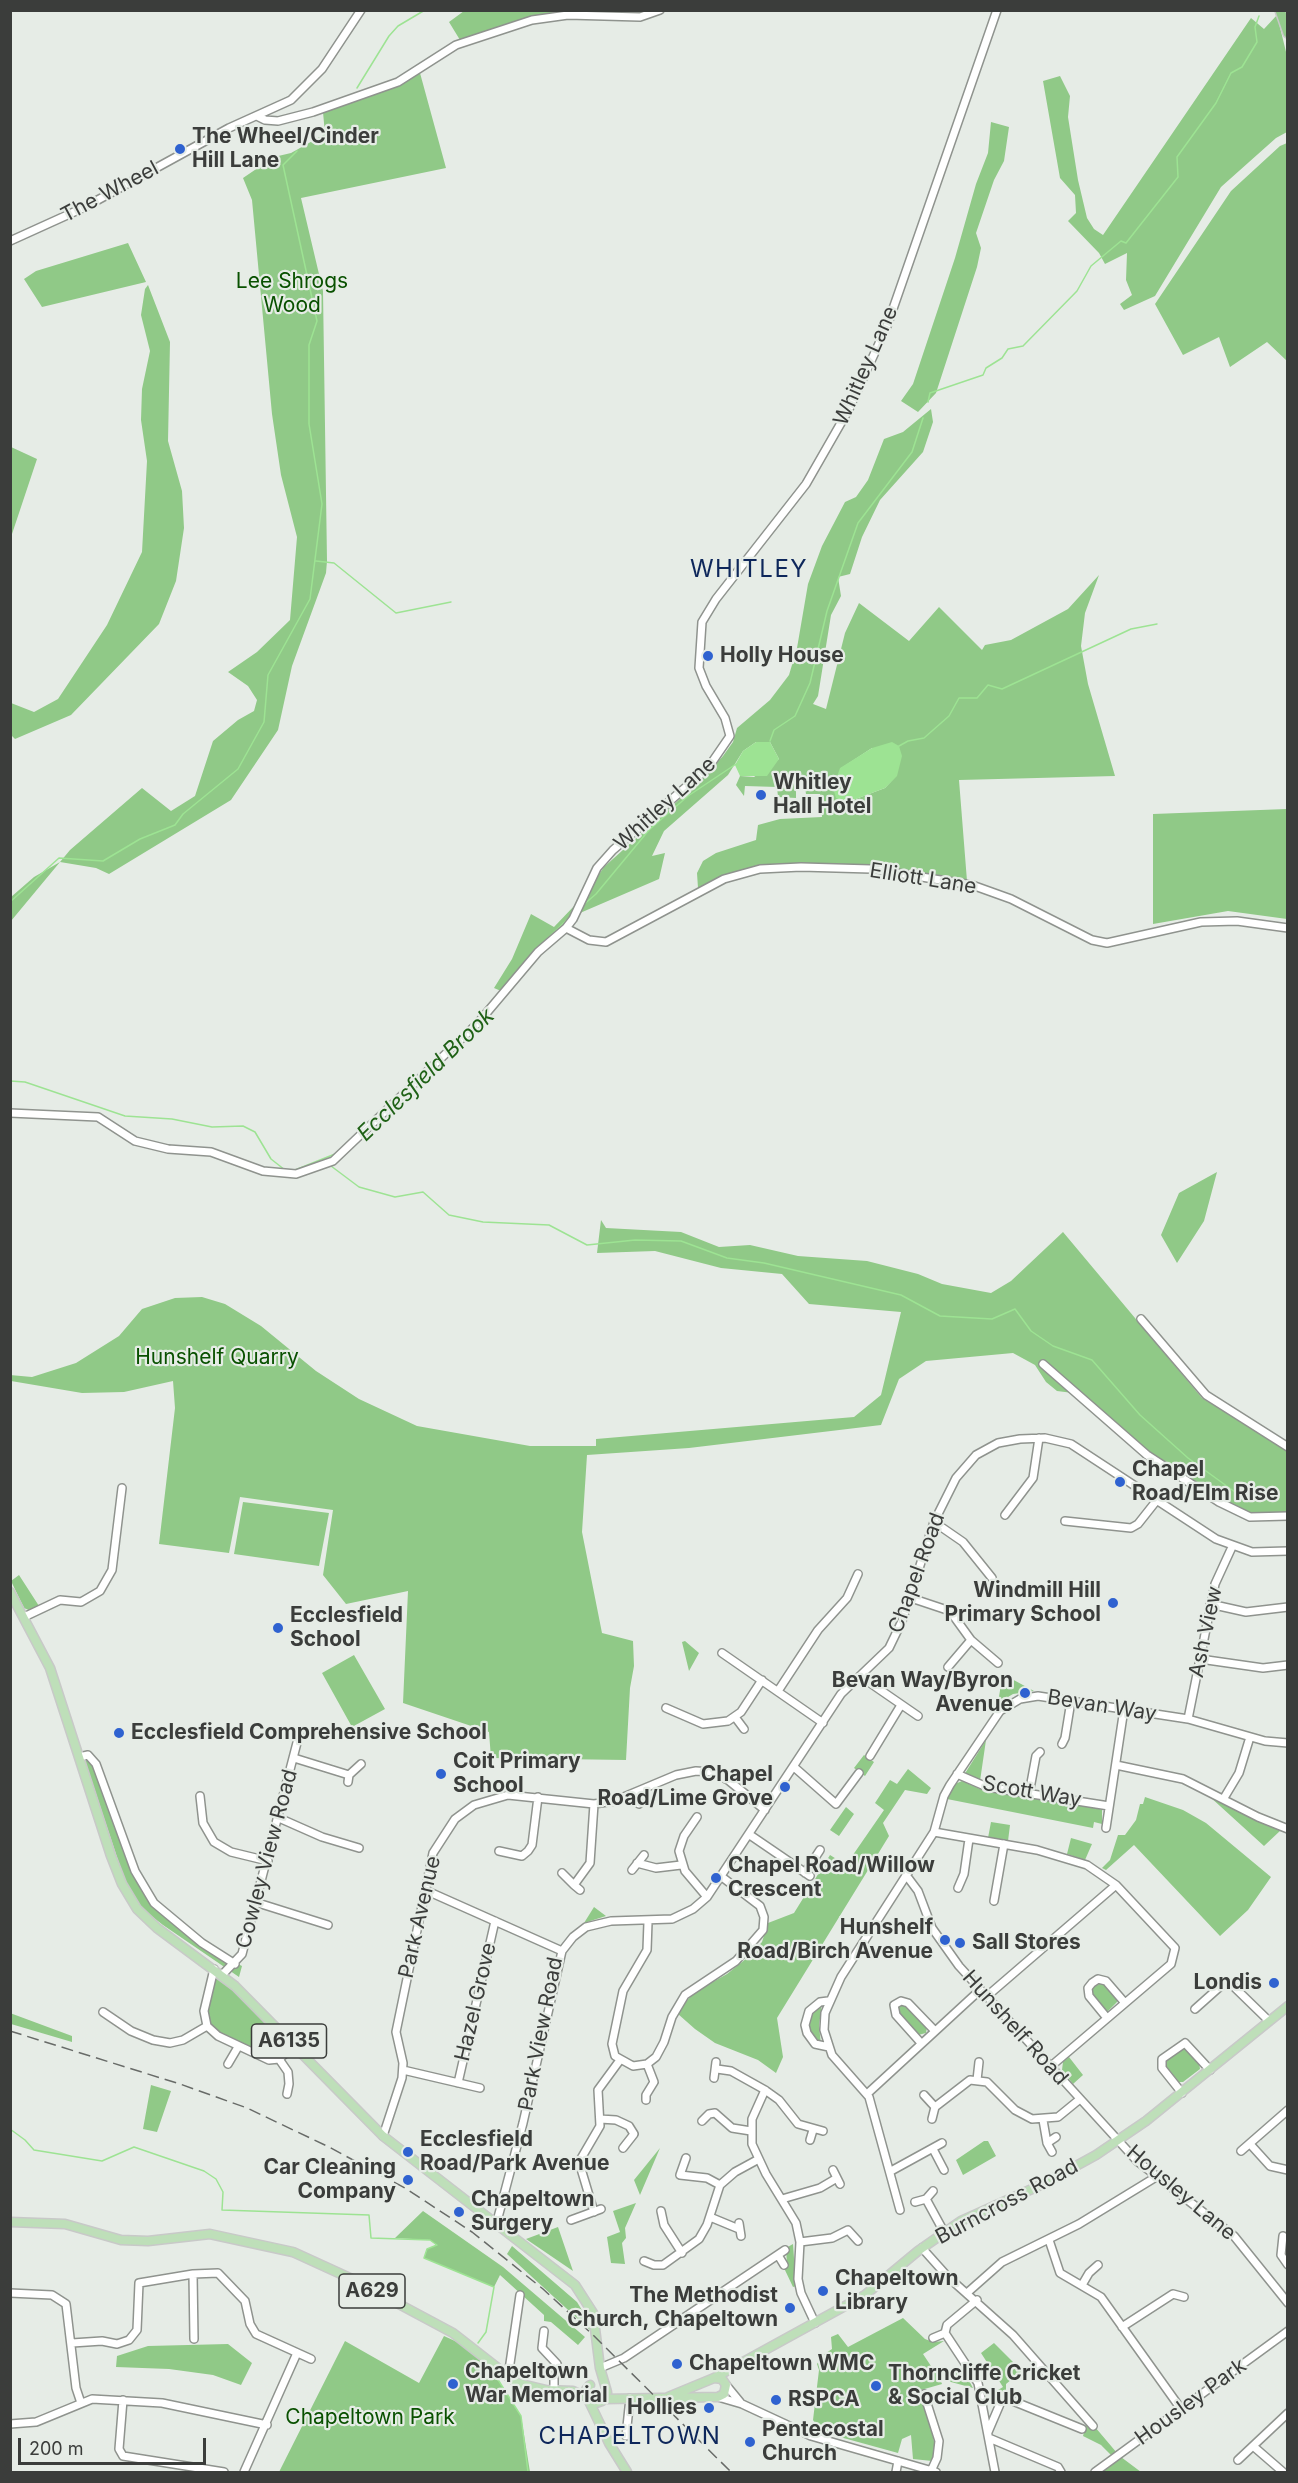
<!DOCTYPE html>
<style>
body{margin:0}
#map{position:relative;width:1298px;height:2483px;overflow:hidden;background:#e6ece6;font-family:Inter,sans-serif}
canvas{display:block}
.frame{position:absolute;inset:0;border:12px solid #3b3d3b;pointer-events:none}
.scale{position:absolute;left:18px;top:2438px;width:188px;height:27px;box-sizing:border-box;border:3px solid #3b3d3b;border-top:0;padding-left:8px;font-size:18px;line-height:21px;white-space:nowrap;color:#3b3d3b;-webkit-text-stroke:4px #e6ece6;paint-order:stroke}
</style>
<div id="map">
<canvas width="1298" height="2483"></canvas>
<div class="frame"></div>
<div class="scale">200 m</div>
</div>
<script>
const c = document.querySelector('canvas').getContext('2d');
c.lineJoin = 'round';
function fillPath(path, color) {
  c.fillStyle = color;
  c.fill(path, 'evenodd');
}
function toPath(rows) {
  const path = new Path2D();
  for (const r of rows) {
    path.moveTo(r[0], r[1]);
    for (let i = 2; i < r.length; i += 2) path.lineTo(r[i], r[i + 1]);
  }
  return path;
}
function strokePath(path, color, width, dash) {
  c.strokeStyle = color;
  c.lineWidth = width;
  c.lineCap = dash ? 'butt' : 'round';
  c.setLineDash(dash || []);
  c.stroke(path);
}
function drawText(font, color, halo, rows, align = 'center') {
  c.font = font + ' Inter,sans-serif';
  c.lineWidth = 4.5;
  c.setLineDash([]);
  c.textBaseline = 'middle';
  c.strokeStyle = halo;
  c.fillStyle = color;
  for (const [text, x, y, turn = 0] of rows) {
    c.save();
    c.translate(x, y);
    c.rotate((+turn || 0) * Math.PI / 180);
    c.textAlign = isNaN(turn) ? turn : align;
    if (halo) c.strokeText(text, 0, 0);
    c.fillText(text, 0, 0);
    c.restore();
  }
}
const green = toPath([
 [464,11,562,11,526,18,460,40,449,22],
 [1277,15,1287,56,1287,132,1276,138,1221,187,1155,296,1124,310,1120,304,1132,295,1126,280,1127,253,1105,264,1099,253,1068,221,1076,213,1075,195,1060,178,1043,81,1060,76,1070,96,1068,117,1078,180,1087,218,1094,229,1103,235,1251,18,1264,29],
 [420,73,446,168,301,198,323,291,327,561,326,573,292,666,278,730,231,800,109,874,96,868,60,862,11,921,11,897,34,877,60,862,70,850,142,788,171,811,195,796,213,741,238,720,254,711,257,700,248,686,228,672,257,652,290,620,297,537,281,475,272,414,252,200,243,178,274,157,291,153,325,134,323,112,388,89],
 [991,122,1009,127,1004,161,994,180,976,233,981,248,977,267,936,393,918,412,901,401,913,384,955,258,976,184,988,153],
 [1287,143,1287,361,1267,342,1230,367,1219,337,1183,355,1155,304,1231,191,1280,146],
 [128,243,146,282,42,307,24,279,36,271],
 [148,285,170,342,168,441,182,491,184,528,176,581,159,624,71,715,15,739,11,735,11,703,34,712,58,699,107,625,142,552,147,461,141,420,142,389,150,351,141,315,145,289],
 [931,409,933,422,923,452,880,500,862,537,850,574,838,577,841,596,831,615,818,696,813,704,826,709,845,633,859,603,909,641,939,607,982,650,985,645,1011,640,1068,609,1099,575,1085,613,1081,646,1088,684,1115,776,959,780,967,881,868,866,776,864,750,868,698,888,697,873,703,861,716,853,756,840,758,825,780,819,822,817,820,794,806,794,805,787,796,787,796,798,778,797,777,787,745,786,744,796,736,785,740,776,754,777,779,759,770,742,756,742,743,751,728,775,664,831,652,856,665,853,659,879,580,913,593,883,604,867,701,780,723,756,733,742,737,728,770,700,789,675,797,648,808,584,822,546,845,502,856,497,868,480,884,439,903,432],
 [872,748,897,775,885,788,853,800,840,769],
 [11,447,37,459,11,537],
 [1287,809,1287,919,1228,911,1153,924,1153,814],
 [576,904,567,921,541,945,501,991,494,988,512,959,531,914,554,927],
 [1217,1172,1204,1221,1177,1263,1161,1235,1179,1193],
 [601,1220,606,1228,681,1232,719,1247,750,1245,798,1256,867,1261,918,1274,942,1284,991,1293,1011,1281,1063,1232,1202,1398,1287,1450,1287,1512,1254,1515,1239,1510,1149,1454,1081,1394,1057,1391,1046,1382,1035,1365,1013,1353,926,1361,899,1379,881,1425,689,1448,587,1455,582,1532,602,1633,633,1641,634,1666,630,1688,626,1760,491,1758,489,1732,403,1703,408,1591,346,1604,323,1575,333,1510,240,1497,229,1553,159,1544,175,1408,173,1381,124,1392,82,1393,11,1381,10,1375,32,1377,76,1363,119,1336,142,1309,175,1298,202,1297,225,1304,261,1326,316,1371,359,1399,417,1426,530,1446,596,1446,596,1439,854,1417,881,1395,901,1312,809,1304,782,1274,721,1268,655,1251,597,1253],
 [243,1502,329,1513,319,1566,234,1554],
 [19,1575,39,1606,31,1611,24,1608,11,1581],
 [685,1641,699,1653,689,1671,682,1642],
 [354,1655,385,1709,352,1727,322,1673],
 [1002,1678,1010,1678,1034,1691,1013,1694,998,1703],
 [986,1740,980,1781,964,1775],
 [864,1755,874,1762,865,1776,854,1768],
 [89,1760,93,1764,131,1869,152,1905,202,1946,242,1966,239,1977,163,1925,141,1908,132,1895,124,1878,85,1761],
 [908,1769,931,1788,927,1794,905,1790,883,1823,889,1836,777,2018,783,2057,776,2073,758,2060,715,2043,695,2029,678,2014,681,2007,695,1992,727,1974,747,1958,762,1942,768,1923,794,1913,830,1855,846,1865,884,1810,875,1803,890,1780,897,1784],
 [962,1781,980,1789,1097,1808,1102,1810,1102,1824,1094,1822,1093,1828,947,1799,955,1784],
 [1209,1796,1268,1826,1281,1830,1264,1846],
 [1145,1797,1183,1810,1206,1823,1271,1877,1248,1910,1220,1936,1134,1845,1106,1870,1102,1868,1110,1860,1118,1835,1125,1835,1136,1820,1140,1804,1143,1804],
 [846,1807,854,1814,839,1836,830,1830],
 [991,1822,1010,1825,1008,1841,988,1838],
 [1071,1838,1092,1844,1085,1860,1067,1854],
 [594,1907,606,1916,584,1923],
 [216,1974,291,2045,278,2057,270,2057,219,2034,210,2024,207,2011],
 [1103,1982,1117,1999,1117,2002,1108,2011,1103,2010,1091,1993,1092,1988],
 [822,2003,819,2026,821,2044,809,2032,807,2023,809,2015],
 [899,2004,908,2007,927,2027,926,2033,918,2035,898,2015,896,2007],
 [10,2013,72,2036,72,2042,11,2024],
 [1182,2048,1187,2048,1199,2062,1200,2069,1183,2082,1179,2082,1165,2065,1165,2060],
 [1069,2057,1083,2075,1073,2084,1062,2070,1063,2062],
 [151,2085,171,2091,157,2132,143,2129],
 [984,2141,988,2141,996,2156,963,2175,956,2160],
 [660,2148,640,2195,634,2180],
 [636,2203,625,2228,626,2238,622,2243,625,2264,611,2263,607,2237,620,2232,613,2211],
 [423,2211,503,2267,585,2337,578,2345,551,2322,544,2321,544,2315,500,2275,494,2287,424,2258,427,2249,436,2245,430,2240,395,2238],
 [558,2227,573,2271,526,2239],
 [793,2244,796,2286,793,2287,784,2268,787,2265,786,2248],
 [512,2246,577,2302,588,2320,590,2330,507,2254],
 [903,2318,925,2339,933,2342,944,2341,923,2354,939,2378,956,2369,961,2375,965,2373,973,2388,940,2379,942,2384,921,2390,936,2449,932,2461,913,2459,911,2435,902,2439,898,2453,829,2434,820,2430,813,2420,819,2370,817,2364,823,2355,832,2349,831,2337,838,2334,848,2347],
 [444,2336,466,2346,490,2367,521,2416,530,2472,279,2472,345,2341,419,2383],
 [994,2343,1022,2371,1006,2384,1006,2394,998,2390,1003,2387,981,2353],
 [228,2344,252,2363,241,2385,213,2375,169,2369,116,2367,117,2356,148,2346],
 [1086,2425,1095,2427,1117,2453,1112,2456,1101,2445,1083,2436],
 [1121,2457,1141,2472,1100,2472]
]);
const water = toPath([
 [756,742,770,742,779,759,767,776,740,776,735,765,743,751],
 [892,742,899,746,902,756,897,776,885,788,853,800,842,801,836,798,833,788,840,768,872,748]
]);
const stream = toPath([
 [357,88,389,36,398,26,425,10],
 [928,402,930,393,983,375,986,368,1002,358,1008,349,1023,346,1077,291,1091,266,1121,241,1126,243,1178,177,1177,157,1216,103,1231,73,1242,67,1257,42,1255,27,1259,16],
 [316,561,334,563,396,613,451,602],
 [770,741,774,730,795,716,810,683,827,611,858,523,912,452,923,418],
 [899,746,908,741,924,738,949,716,959,698,977,698,988,685,1002,689,1131,629,1157,624],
 [10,902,59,858,103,861,140,839,175,825,183,814,238,769,264,722,268,675,310,599,322,504,309,424,309,345,317,321,283,165,297,151],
 [582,906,596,894,649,830,688,796,736,764],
 [545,941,572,915],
 [477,1028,503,998],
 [10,1081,25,1082,125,1116,172,1119,212,1127,243,1126,255,1132,271,1159,285,1170],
 [358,1142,439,1065],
 [331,1166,359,1187,395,1197,423,1192,449,1215,483,1222,549,1225,587,1245,635,1240,681,1241,727,1258,764,1263,901,1295,940,1316,992,1319,1015,1309,1031,1331,1053,1346,1092,1360,1140,1415,1188,1458,1235,1492],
 [295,1170,335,1154],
 [10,2129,25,2140,34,2150,102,2161,134,2147,204,2171,216,2179,223,2192,222,2210,369,2215,371,2238,430,2240,437,2245,427,2249,424,2258,494,2287,486,2332,478,2343],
 [490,2367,521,2416,528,2472]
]);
const minor = toPath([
 [257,116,265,120,278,121,313,112,398,82,456,45,532,20,568,15,640,17,660,10],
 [10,241,85,207,229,128,291,100,322,69,361,10],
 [566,928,589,940,606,942,724,879,760,869,801,867,871,869,972,885,1011,899,1092,940,1107,943,1201,922,1237,921,1288,928],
 [10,1113,98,1117,135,1141,168,1149,211,1152,263,1171,296,1174,333,1161,478,1023,538,952,566,928,573,919,597,868,613,850,708,768,730,736,725,718,706,686,699,668,702,622,716,599,806,484,849,409,887,326,997,10],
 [1141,1319,1206,1395,1288,1447],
 [1043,1364,1147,1455,1219,1502,1250,1517,1288,1516],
 [1005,1515,1033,1478,1039,1438],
 [1065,1521,1131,1528,1138,1524,1157,1500],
 [934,1522,963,1542,992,1578],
 [908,1597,950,1611,971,1640,998,1663],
 [1210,1604,1246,1612,1288,1607],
 [24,1617,60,1600,81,1602,100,1591,112,1570,122,1488],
 [722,1653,823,1723],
 [1200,1659,1263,1668,1288,1665],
 [948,1667,971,1640],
 [860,1676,918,1716],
 [778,1691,818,1630,847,1598,858,1574],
 [666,1708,703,1724,728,1721,741,1712,762,1680],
 [735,1717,744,1729],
 [1188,1719,1215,1584,1232,1547],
 [1062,1744,1065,1738,1071,1701],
 [870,1756,901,1705],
 [79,1757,88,1755,96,1764,135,1871,154,1903,202,1943,235,1964],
 [294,1758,349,1775,348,1782],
 [1116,1765,1183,1779,1258,1817,1288,1829],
 [794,1767,836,1804,859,1773],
 [957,1774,987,1787,1109,1806],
 [349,1775,361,1764],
 [635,1794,639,1804],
 [1029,1794,1036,1756,1040,1752],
 [200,1796,203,1823,214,1842,231,1852,268,1861],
 [1224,1798,1239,1773,1250,1737],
 [697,1817,684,1836,679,1851,685,1871,707,1897],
 [279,1818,322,1837,359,1848],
 [1106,1828,1124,1709],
 [934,1832,1037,1850,1087,1865,1116,1885,1175,1948,1171,1964,1050,2067],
 [750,1835,810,1876],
 [499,1851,522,1856,528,1851,532,1845,538,1797],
 [637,1863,656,1868,681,1865],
 [632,1870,644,1855],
 [562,1873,574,1885],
 [805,1873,820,1850],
 [906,1875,918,1891,932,1928,959,1966,1137,2161,1234,2236,1288,2303],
 [958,1888,964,1874,969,1839],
 [425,1890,562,1951],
 [580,1890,574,1885,590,1863,594,1804],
 [994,1901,1004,1844],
 [258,1903,328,1925],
 [648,1922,647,1950,623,1991,612,2044,615,2056,633,2066,647,2064,656,2057,664,2042,672,2017,685,1995,736,1961,763,1930,764,1917,760,1906,722,1877],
 [214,1969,204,2011,207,2026,218,2036,269,2060,279,2059,294,2046],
 [222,1975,242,1954,299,1735],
 [986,1997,1116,1885],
 [828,2001,820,2002,809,2011,805,2025,807,2033,815,2044,829,2047],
 [1195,2009,1223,1984,1230,1983,1269,2021],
 [103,2012,131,2031,153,2040,170,2043,183,2040,207,2026],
 [1107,2018,1089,1996,1088,1988,1092,1983,1098,1979,1106,1981,1125,2003],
 [921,2043,896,2015,894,2005,901,2001,908,2003,935,2031],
 [279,2059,288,2072,289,2084,287,2094],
 [228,2064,238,2047],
 [717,2069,731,2071,765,2090,779,2100,798,2124,823,2131],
 [403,2070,480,2088],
 [714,2078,716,2062],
 [977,2080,979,2062],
 [458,2083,495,1921],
 [765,2090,752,2119,752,2144,766,2174,796,2223,800,2242,798,2279,801,2293,815,2323],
 [1182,2093,1162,2068,1162,2059,1185,2043,1210,2070],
 [867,2094,980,1990],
 [924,2095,935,2107,932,2119],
 [646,2100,646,2095,654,2082,647,2064],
 [935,2107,970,2080,987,2082,1015,2110,1032,2119,1058,2117,1080,2099],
 [600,2119,616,2120,629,2126,634,2134,623,2148],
 [1043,2120,1047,2143,1052,2152],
 [702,2121,709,2114,715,2113,732,2128,751,2131],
 [383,2136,402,2078,403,2063,396,2032,433,1853,455,1819,474,1805,508,1795,594,1804,614,1801,676,1775,696,1771,711,1772,728,1780,765,1810],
 [810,2140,813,2130],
 [1047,2143,1056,2137],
 [1250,2144,1270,2166,1288,2170],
 [933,2149,944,2170],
 [1241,2151,1288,2110],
 [686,2158,680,2175,707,2178,720,2185],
 [833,2170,840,2184],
 [891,2171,942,2143],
 [782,2199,820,2188,837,2178],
 [926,2199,944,2232],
 [915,2202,926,2199,933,2191],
 [900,2210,869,2097,832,2055,824,2030,825,2013,841,1977,934,1832,944,1796,950,1785,1000,1711,1020,1699,1038,1696,1188,1719,1265,1741,1288,1743],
 [661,2211,664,2225,682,2253],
 [594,2212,579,2162,600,2126,598,2090,620,2060],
 [710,2217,739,2229],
 [571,2220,601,2209],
 [739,2223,741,2236],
 [496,2225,523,2123,562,1951,573,1937,586,1927,611,1921,672,1919,693,1909,707,1897,841,1694,889,1648,902,1621,934,1522,956,1478,976,1455,998,1443,1020,1439,1045,1438,1071,1444,1216,1539,1252,1552,1288,1551],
 [1283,2236,1281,2255,1288,2265],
 [1049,2240,1060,2273,1101,2297,1181,2409],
 [800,2242,832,2238,848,2230,858,2241],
 [922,2248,948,2277,1013,2335,1093,2426],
 [778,2255,784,2265],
 [644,2261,654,2265,663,2265,699,2239,707,2225,720,2185,735,2172,757,2160],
 [193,2274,194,2339],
 [1082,2285,1089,2273,1098,2265],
 [10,2293,52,2295,66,2304,76,2388,81,2403],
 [967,2293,1002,2262,1079,2224,1156,2177],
 [977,2300,947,2325,945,2333,978,2383,995,2472],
 [1122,2327,1173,2294,1184,2297],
 [544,2331,542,2348,557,2364,554,2378,554,2391],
 [933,2338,945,2333],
 [72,2343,102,2341,117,2344,129,2340,137,2330,139,2283,193,2274,218,2273,245,2301,250,2324,256,2334,311,2359],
 [600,2368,624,2358,785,2250],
 [508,2377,520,2295],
 [726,2385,740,2402],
 [924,2394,939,2441,937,2458,931,2471],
 [718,2397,742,2404,811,2436,936,2472],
 [123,2400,119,2449,123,2456,224,2472],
 [10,2424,36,2422,92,2399,162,2403,267,2425],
 [988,2432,1003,2397,1082,2429],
 [626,2436,630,2398],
 [989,2438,1058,2467,1061,2472],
 [1253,2446,1283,2472],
 [1238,2460,1288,2413],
 [244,2472,297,2353],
 [896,2472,898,2461],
 [1095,2472,1288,2331]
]);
const major = toPath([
 [10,1592,50,1668,111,1856,122,1884,137,1909,157,1928,235,1986,383,2136,575,2285,593,2313,600,2368,607,2392,602,2401,596,2403,589,2400],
 [10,2222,65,2224,121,2240,148,2241,210,2234,293,2252,352,2279,453,2333,517,2383,546,2390,573,2391,587,2397],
 [590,2385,586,2390,587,2397,609,2443,627,2472],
 [668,2397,714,2378,865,2295,918,2251,961,2221,1043,2184,1096,2155,1146,2121,1288,2006],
 [605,2399,718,2397,724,2394,726,2385,722,2379,715,2378]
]);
const highway = toPath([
 [1280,10,1288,33]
]);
const rail = toPath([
 [10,2031,180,2084,247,2108,329,2147,405,2188,472,2232,543,2289,592,2334,731,2472]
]);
const markers = [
 [180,149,6,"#2f62d0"],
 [708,656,6,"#2f62d0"],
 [761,795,6,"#2f62d0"],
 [1120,1482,6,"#2f62d0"],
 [1113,1603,6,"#2f62d0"],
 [278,1628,6,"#2f62d0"],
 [1025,1693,6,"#2f62d0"],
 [119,1733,6,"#2f62d0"],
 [441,1774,6,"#2f62d0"],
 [785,1787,6,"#2f62d0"],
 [716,1878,6,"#2f62d0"],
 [945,1940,6,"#2f62d0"],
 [960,1943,6,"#2f62d0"],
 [1274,1983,6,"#2f62d0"],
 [408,2152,6,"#2f62d0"],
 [408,2180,6,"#2f62d0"],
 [459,2212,6,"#2f62d0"],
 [823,2291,6,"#2f62d0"],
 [790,2308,6,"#2f62d0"],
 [677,2364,6,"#2f62d0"],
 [453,2384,6,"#2f62d0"],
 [876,2386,6,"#2f62d0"],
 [776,2400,6,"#2f62d0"],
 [709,2408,6,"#2f62d0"],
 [750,2442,6,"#2f62d0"]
];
const shields = [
 [289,2041,75],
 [372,2291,66]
];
const shieldNames = [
 ["A6135",289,2041],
 ["A629",372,2291]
];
const poiNames = [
 ["The Wheel/Cinder",192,137],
 ["Hill Lane",192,161],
 ["Holly House",720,656],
 ["Whitley",773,783],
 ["Hall Hotel",773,807],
 ["Chapel",1132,1470],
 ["Road/Elm Rise",1132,1494],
 ["Windmill Hill",1101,1591,"right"],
 ["Primary School",1101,1615,"right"],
 ["Ecclesfield",290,1616],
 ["School",290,1640],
 ["Bevan Way/Byron",1013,1681,"right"],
 ["Avenue",1013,1705,"right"],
 ["Ecclesfield Comprehensive School",131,1733],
 ["Coit Primary",453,1762],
 ["School",453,1786],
 ["Chapel",773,1775,"right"],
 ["Road/Lime Grove",773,1799,"right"],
 ["Chapel Road/Willow",728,1866],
 ["Crescent",728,1890],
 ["Hunshelf",933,1928,"right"],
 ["Road/Birch Avenue",933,1952,"right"],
 ["Sall Stores",972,1943],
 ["Londis",1262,1983,"right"],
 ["Ecclesfield",420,2140],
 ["Road/Park Avenue",420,2164],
 ["Car Cleaning",396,2168,"right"],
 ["Company",396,2192,"right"],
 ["Chapeltown",471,2200],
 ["Surgery",471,2224],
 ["Chapeltown",835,2279],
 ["Library",835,2303],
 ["The Methodist",778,2296,"right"],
 ["Church, Chapeltown",778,2320,"right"],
 ["Chapeltown WMC",689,2364],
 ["Chapeltown",465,2372],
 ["War Memorial",465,2396],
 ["Thorncliffe Cricket",888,2374],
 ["& Social Club",888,2398],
 ["RSPCA",788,2400],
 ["Hollies",697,2408,"right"],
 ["Pentecostal",762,2430],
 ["Church",762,2454]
];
const streetNames = [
 ["The Wheel",110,192,-28],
 ["Whitley Lane",866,366,-66],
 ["Whitley Lane",665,804,-42],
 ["Elliott Lane",923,879,9],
 ["Chapel Road",917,1573,-70],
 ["Ash View",1206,1632,-78],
 ["Bevan Way",1102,1706,9],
 ["Scott Way",1032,1792,10],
 ["Cowley View Road",267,1859,-75],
 ["Park Avenue",420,1917,-77],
 ["Hazel Grove",476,2002,-77],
 ["Hunshelf Road",1015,2028,48],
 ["Park View Road",541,2034,-79],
 ["Housley Lane",1181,2193,40],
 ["Burncross Road",1007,2202,-28],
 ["Housley Park",1191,2402,-36]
];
const parkNames = [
 ["Lee Shrogs",292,282],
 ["Wood",292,306],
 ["Hunshelf Quarry",217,1358],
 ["Chapeltown Park",370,2418]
];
const waterNames = [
 ["Ecclesfield Brook",426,1075,-44]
];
const quarterNames = [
 ["WHITLEY",749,570],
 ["CHAPELTOWN",630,2437]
];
fillPath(green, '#90c987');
fillPath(water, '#9de393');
strokePath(stream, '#9de393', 1.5);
strokePath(minor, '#8f938e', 10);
strokePath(major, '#c8c9c8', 11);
strokePath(highway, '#c8c9c8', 12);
strokePath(minor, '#fff', 7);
strokePath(major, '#bedfb9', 8);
strokePath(highway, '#93ca8b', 9);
strokePath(rail, '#686b68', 1.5, [12, 6]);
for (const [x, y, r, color] of markers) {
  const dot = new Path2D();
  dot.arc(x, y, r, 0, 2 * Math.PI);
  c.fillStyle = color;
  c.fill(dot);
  strokePath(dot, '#e6ece6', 2);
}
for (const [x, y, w] of shields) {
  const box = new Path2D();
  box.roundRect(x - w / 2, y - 17, w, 34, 4.5);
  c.fillStyle = '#e6ece6';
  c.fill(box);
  strokePath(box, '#3b3d3b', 1.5);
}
drawText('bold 20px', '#3b3d3b', null, shieldNames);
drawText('bold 21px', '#3b3d3b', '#e6ece6', poiNames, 'left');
drawText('21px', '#3b3d3b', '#e6ece6', streetNames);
drawText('21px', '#095100', '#e6ece6', parkNames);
drawText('italic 22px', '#1f6116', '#e6ece6', waterNames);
c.letterSpacing = '1.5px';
drawText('24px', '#0e275b', '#e6ece6', quarterNames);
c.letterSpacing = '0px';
</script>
